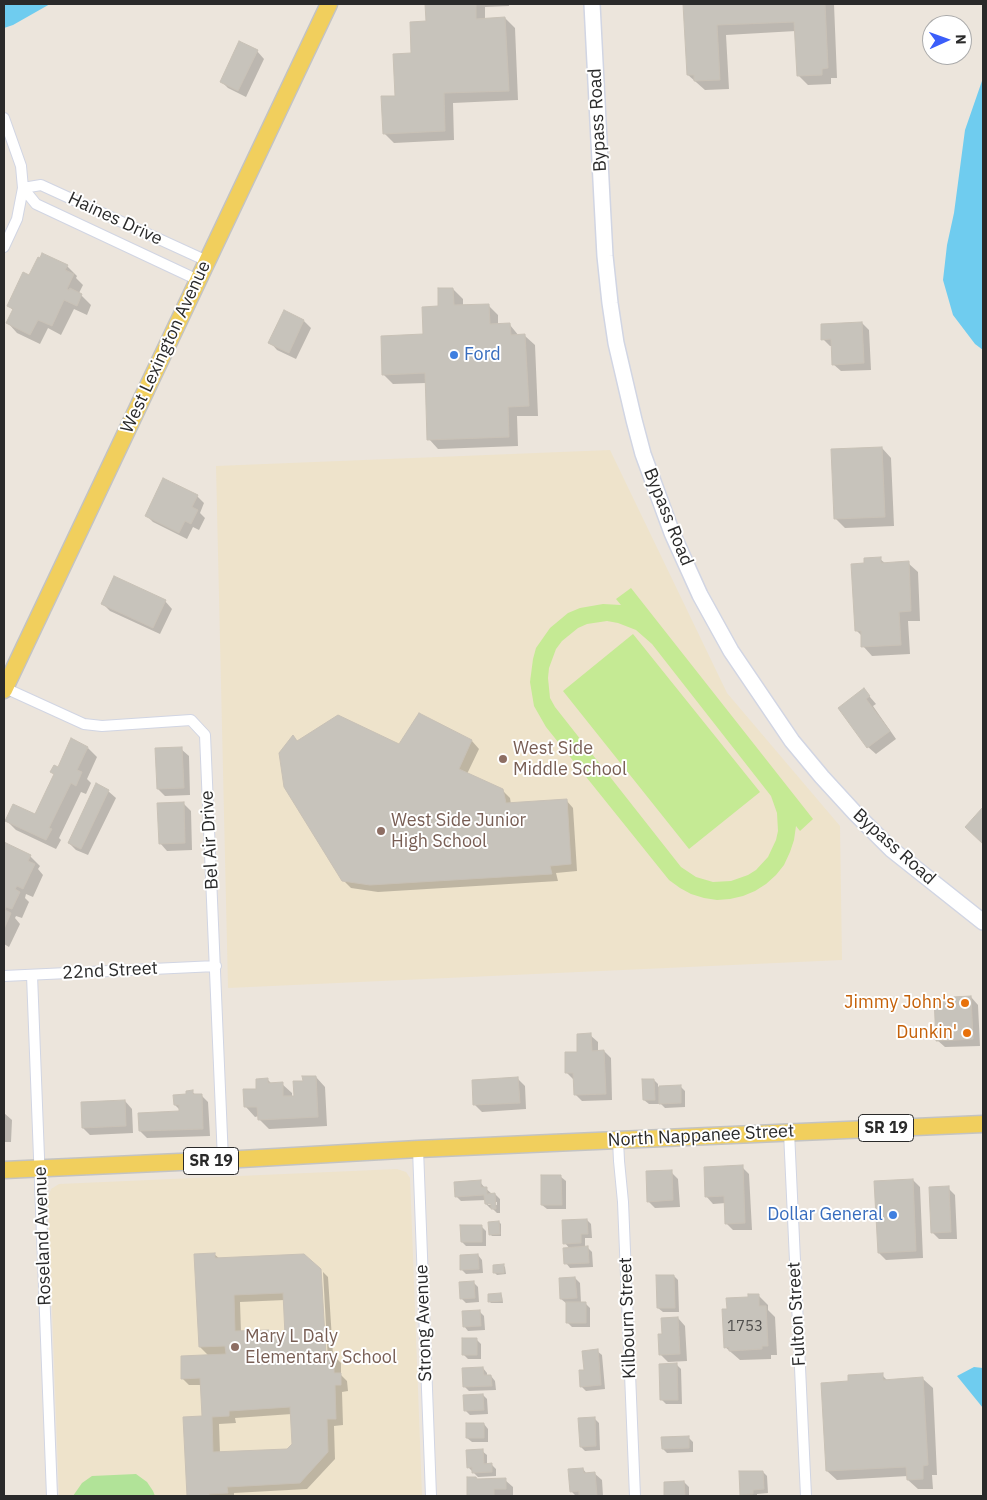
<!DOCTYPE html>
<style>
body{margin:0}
#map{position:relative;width:987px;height:1500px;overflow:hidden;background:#ece5dc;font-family:"IBM Plex Sans",sans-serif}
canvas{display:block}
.frame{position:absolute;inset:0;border:5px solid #2a2a2a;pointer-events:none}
.north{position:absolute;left:922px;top:15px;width:50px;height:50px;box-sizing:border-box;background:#fff;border:1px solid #aaa;border-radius:50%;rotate:88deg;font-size:14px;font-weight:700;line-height:20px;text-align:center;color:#2a2a2a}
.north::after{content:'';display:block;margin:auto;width:18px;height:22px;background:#3b5efa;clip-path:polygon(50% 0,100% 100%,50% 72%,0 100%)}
</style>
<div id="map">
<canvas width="987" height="1500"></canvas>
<div class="frame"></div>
<div class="north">N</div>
</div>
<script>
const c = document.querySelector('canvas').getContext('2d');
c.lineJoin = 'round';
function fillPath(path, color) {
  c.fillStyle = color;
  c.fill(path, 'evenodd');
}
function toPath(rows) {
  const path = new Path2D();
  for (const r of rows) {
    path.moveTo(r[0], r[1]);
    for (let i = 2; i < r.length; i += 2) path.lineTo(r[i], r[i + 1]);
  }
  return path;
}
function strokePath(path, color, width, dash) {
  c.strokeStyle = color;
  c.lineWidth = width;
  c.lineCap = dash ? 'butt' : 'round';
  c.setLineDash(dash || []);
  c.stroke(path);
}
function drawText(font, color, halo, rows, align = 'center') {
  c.font = font + ' "IBM Plex Sans",sans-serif';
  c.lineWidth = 4;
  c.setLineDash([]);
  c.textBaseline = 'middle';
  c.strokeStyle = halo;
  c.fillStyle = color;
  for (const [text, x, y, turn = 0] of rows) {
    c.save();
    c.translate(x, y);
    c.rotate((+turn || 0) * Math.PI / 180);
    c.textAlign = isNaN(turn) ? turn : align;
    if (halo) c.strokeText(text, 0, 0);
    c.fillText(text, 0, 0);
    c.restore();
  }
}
const education = toPath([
 [610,450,727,693,840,826,842,960,228,988,216,466],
 [397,1169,406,1172,410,1178,422,1496,59,1496,48,1198,51,1189,59,1184]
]);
const green = toPath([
 [136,1474,147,1482,153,1491,155,1496,73,1496,82,1483,92,1476]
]);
const pitch = toPath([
 [631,588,813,819,800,831,796,826,794,840,790,852,784,865,776,875,766,884,755,891,743,896,730,899,717,900,704,898,691,894,680,888,669,880,546,727,534,706,530,682,533,659,536,648,550,628,568,613,580,608,603,604,621,605,616,599],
 [607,621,618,623,636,630,652,644,771,796,777,813,778,831,776,840,768,857,756,870,748,875,731,881,713,882,696,877,681,867,555,707,550,698,548,678,549,668,556,649,562,641,578,628,587,624],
 [633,634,760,792,689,849,563,691]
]);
const water = toPath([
 [4,4,50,4,13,25,4,28],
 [983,78,983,350,975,344,953,315,943,280,947,245,954,213,965,130],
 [974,1367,983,1368,983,1408,957,1376]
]);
const shadow = toPath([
 [427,4,509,4,509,6,485,7,485,19,505,18,515,28,518,100,453,103,454,140,394,143,384,133,413,55,427,23],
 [685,4,834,4,837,78,831,78,831,84,808,85,798,75,796,31,726,35,729,89,705,90,688,75],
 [257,51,264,59,246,97,228,88,221,81],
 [67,266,77,276,76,278,83,285,79,293,91,305,87,315,74,309,61,335,48,328,40,344,17,333,8,323,14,311,9,306,30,277],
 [453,289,463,299,463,306,488,305,498,315,498,325,510,325,519,336,525,336,535,345,538,416,517,416,518,446,438,449,429,439,426,383,393,384,383,374,424,335,440,307],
 [285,311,304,321,311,328,296,359,277,350,270,342],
 [862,323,869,330,871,370,841,371,833,364,832,346,830,346,823,339],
 [882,448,891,458,894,526,845,528,835,518],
 [197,496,204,503,200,513,205,518,199,530,193,527,187,539,153,522,146,515],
 [880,559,886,564,908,563,918,572,920,621,908,621,910,654,872,656,863,646,862,636,856,630,865,564],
 [165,601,172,609,160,634,110,611,103,604],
 [864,690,876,704,873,706,896,739,876,754,868,747,840,708],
 [420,715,472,741,479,749,467,774,502,790,510,798,511,804,566,800,573,808,577,871,556,873,558,881,378,892,351,888,343,880,298,742,399,746],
 [88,748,97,757,87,779,91,783,86,794,81,792,59,838,61,840,56,849,16,830,6,820,35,816,58,768],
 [181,749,189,756,190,795,165,796,158,789],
 [108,791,116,798,88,855,76,850,69,843],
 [184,804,191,811,192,850,167,851,160,843],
 [4,844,30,856,40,866,38,869,43,875,33,897,26,894,25,898,29,902,22,918,16,916,15,918,20,924,9,947,4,944],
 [971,997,978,1005,980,1046,945,1047,937,1040],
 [590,1035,598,1042,598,1052,604,1051,611,1058,612,1100,582,1101,575,1094,574,1080,566,1072],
 [316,1077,325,1087,327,1126,269,1129,259,1119,259,1116,255,1117,246,1107,258,1090,268,1080,272,1084,282,1084,292,1093,292,1097,295,1097,304,1082],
 [518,1079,525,1086,526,1109,482,1112,475,1105],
 [654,1080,658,1084,658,1087,680,1086,685,1091,685,1107,665,1108,661,1104,649,1104,644,1100],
 [192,1092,196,1095,201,1095,208,1102,210,1136,147,1138,140,1131,180,1112,180,1110,175,1105],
 [125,1101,132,1109,133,1133,90,1135,83,1128],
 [4,1113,12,1120,11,1142,4,1142],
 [742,1167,749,1174,752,1230,733,1230,726,1223,726,1203,713,1204,706,1196],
 [671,1172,678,1179,680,1207,655,1208,648,1201],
 [561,1177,566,1181,566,1209,547,1209,542,1205],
 [913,1180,920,1187,923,1258,886,1260,879,1253],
 [480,1182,485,1188,491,1193,491,1195,495,1194,500,1199,500,1213,497,1213,492,1208,490,1208,486,1204,486,1200,461,1201,456,1196],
 [497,1202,497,1205,488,1205,488,1203],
 [948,1188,955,1195,957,1239,939,1239,932,1232],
 [587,1220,591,1224,592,1238,585,1238,585,1248,588,1248,592,1252,593,1267,570,1268,566,1263,570,1249,565,1243],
 [499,1222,501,1224,501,1236,492,1236,490,1234],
 [481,1226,486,1231,486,1246,466,1246,462,1242],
 [214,1254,220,1259,304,1256,325,1361,328,1361,323,1272,328,1277,333,1355,341,1363,341,1375,347,1381,348,1391,342,1392,343,1425,334,1426,335,1459,307,1489,234,1493,234,1496,188,1496,184,1419,204,1418,202,1385,189,1385,182,1378,209,1356,200,1347],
 [285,1300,286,1337,275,1337,269,1331,241,1332,240,1302],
 [292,1414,293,1444,287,1450,220,1453,219,1424,236,1423,235,1418],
 [478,1255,482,1260,483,1273,466,1274,462,1270],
 [503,1265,505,1267,506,1274,497,1275,495,1273],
 [674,1276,678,1280,679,1312,663,1312,658,1308],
 [575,1278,580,1283,581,1303,585,1303,590,1308,590,1327,572,1327,567,1322,566,1303,561,1299],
 [474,1283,478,1287,479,1302,466,1303,461,1298],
 [501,1294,502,1296,503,1303,491,1303,489,1301],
 [758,1295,768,1305,768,1310,775,1317,777,1355,771,1355,771,1359,740,1360,725,1347,728,1310,749,1298],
 [480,1312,484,1316,485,1330,468,1331,464,1326],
 [678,1318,685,1326,687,1361,668,1362,661,1355,660,1335,663,1335],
 [476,1339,481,1344,481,1359,468,1359,463,1354],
 [597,1351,602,1355,605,1389,586,1391,581,1386,585,1371],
 [676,1364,681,1369,682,1404,666,1404,662,1400],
 [483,1368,487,1373,487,1376,491,1376,495,1381,496,1390,469,1391,464,1386],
 [882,1375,888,1381,923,1379,933,1388,937,1475,932,1475,933,1489,918,1489,908,1480,908,1476,837,1480,827,1471,850,1383],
 [483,1395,487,1399,488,1414,470,1415,465,1410],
 [594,1418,599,1423,600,1450,585,1451,581,1447],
 [484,1424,488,1429,488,1442,472,1442,467,1438],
 [688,1437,693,1442,693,1452,667,1453,663,1449],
 [482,1451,487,1455,487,1465,491,1464,496,1469,496,1476,478,1477,468,1467],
 [583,1469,587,1474,594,1473,602,1480,603,1496,576,1496,571,1491],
 [763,1472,767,1476,768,1493,757,1494,757,1496,743,1496,741,1494],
 [468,1478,478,1480,505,1480,513,1487,513,1495,469,1496],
 [684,1482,689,1487,689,1496,666,1496,665,1484]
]);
const building = toPath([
 [425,4,476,4,476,19,505,17,509,91,444,93,445,131,383,134,381,96,395,96,393,54,411,53,410,22,426,21,425,4],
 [683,4,825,4,828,68,822,69,822,75,797,76,794,22,717,25,720,80,694,81,694,75,687,75,683,4],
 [239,41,258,50,238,91,220,82,239,41],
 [42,253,68,265,65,270,74,274,67,289,69,290,70,288,82,294,77,306,64,300,52,326,38,320,30,335,6,323,13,309,7,306,23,272,29,275,38,257,40,258,42,253],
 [438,288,453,288,454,305,489,304,490,324,510,323,511,335,525,334,529,406,508,407,509,437,427,440,425,373,382,375,381,336,423,334,422,307,438,306,438,288],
 [284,310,304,320,289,353,268,343,284,310],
 [862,322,864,363,832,365,831,339,821,340,821,324,862,322],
 [882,447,885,517,834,519,831,449,882,447],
 [163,478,198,495,192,507,198,510,191,524,185,521,179,533,145,516,163,478],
 [881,557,881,563,909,561,911,611,899,612,901,645,861,647,861,631,855,631,851,564,864,563,864,558,881,557],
 [114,576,166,600,153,628,101,604,114,576],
 [864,688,870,696,866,699,890,731,867,748,838,708,864,688],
 [419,713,472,740,459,769,503,789,506,803,567,799,571,864,550,866,552,874,370,885,342,881,284,787,279,753,293,735,297,741,338,715,399,744,419,713],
 [71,738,88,747,77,770,82,772,76,786,71,783,49,828,52,829,46,840,5,821,13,804,35,814,54,774,50,772,54,765,58,767,71,738],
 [182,747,184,788,157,789,155,748,182,747],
 [96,783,109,790,81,849,68,843,96,783],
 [184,802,185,843,159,844,157,803,184,802],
 [983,807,983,844,965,827,983,807],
 [4,842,31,855,28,861,35,864,23,889,17,886,15,889,20,892,12,909,6,907,5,910,11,913,4,929,4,842],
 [971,996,973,1039,936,1041,934,998,971,996],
 [591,1033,592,1051,604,1050,606,1094,574,1095,573,1073,565,1073,565,1052,577,1052,577,1034,591,1033],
 [302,1076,316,1076,318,1117,258,1120,257,1107,244,1107,243,1089,256,1089,256,1079,268,1078,268,1083,283,1082,283,1096,294,1096,293,1081,303,1081,302,1076],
 [518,1077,520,1103,473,1105,472,1080,518,1077],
 [642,1079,654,1079,655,1100,643,1100,642,1079],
 [681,1085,681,1103,659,1104,659,1086,681,1085],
 [193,1090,193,1094,202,1094,203,1129,139,1131,138,1113,179,1111,179,1105,174,1105,173,1095,186,1094,186,1091,193,1090],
 [125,1100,126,1126,82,1128,81,1102,125,1100],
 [743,1165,745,1223,725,1224,724,1196,705,1197,704,1167,743,1165],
 [672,1170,673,1200,647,1202,646,1171,672,1170],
 [541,1175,561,1175,562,1205,541,1205,541,1175],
 [913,1179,916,1251,878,1253,874,1181,913,1179],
 [481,1180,481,1187,487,1187,487,1194,495,1193,496,1209,491,1209,491,1204,485,1204,484,1195,455,1197,454,1182,481,1180],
 [949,1186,951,1232,931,1233,929,1187,949,1186],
 [587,1219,588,1234,581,1234,581,1243,563,1244,562,1220,587,1219],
 [499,1221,500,1234,489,1235,488,1222,499,1221],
 [460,1225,482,1225,482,1242,461,1242,460,1225],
 [588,1246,589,1263,564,1264,563,1248,588,1246],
 [215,1253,215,1258,304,1254,321,1269,326,1354,334,1354,334,1373,341,1373,341,1385,335,1385,336,1419,327,1419,328,1452,300,1483,227,1487,228,1493,209,1494,209,1496,187,1496,183,1417,202,1416,200,1378,181,1379,181,1356,226,1354,225,1346,199,1347,194,1254,215,1253],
 [283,1293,285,1335,269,1336,269,1330,235,1331,234,1295,283,1293],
 [290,1407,292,1444,287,1449,213,1452,212,1417,229,1416,229,1411,290,1407],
 [478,1254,479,1269,460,1270,460,1255,478,1254],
 [504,1264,504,1273,493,1273,493,1265,504,1264],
 [656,1275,674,1275,675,1308,657,1308,656,1275],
 [575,1277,577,1298,560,1299,559,1278,575,1277],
 [474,1281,475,1298,460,1299,459,1282,474,1281],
 [501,1293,502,1301,488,1302,488,1294,501,1293],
 [748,1294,759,1294,759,1306,766,1306,768,1346,762,1346,762,1349,729,1351,729,1347,724,1348,722,1309,727,1309,726,1298,748,1297,748,1294],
 [566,1302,586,1302,586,1323,566,1323,566,1302],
 [480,1310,481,1326,463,1327,462,1311,480,1310],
 [678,1317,680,1354,659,1355,658,1334,662,1334,661,1318,678,1317],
 [462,1338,477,1338,477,1355,462,1355,462,1338],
 [598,1349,601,1385,580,1387,579,1370,584,1370,582,1351,598,1349],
 [677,1363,678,1400,660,1400,659,1364,677,1363],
 [483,1367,484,1375,491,1375,492,1386,463,1387,462,1368,483,1367],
 [883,1373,883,1380,923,1377,928,1465,923,1466,923,1479,907,1480,906,1467,826,1471,821,1383,848,1381,848,1375,883,1373],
 [483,1394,484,1410,464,1411,463,1395,483,1394],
 [595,1417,596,1446,580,1447,578,1418,595,1417],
 [466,1423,484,1423,484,1438,466,1438,466,1423],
 [689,1436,689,1448,662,1449,661,1437,689,1436],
 [483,1449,484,1464,492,1463,492,1472,472,1473,472,1467,467,1468,466,1450,483,1449],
 [583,1468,584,1473,595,1472,597,1496,579,1496,579,1491,570,1492,568,1469,583,1468],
 [739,1471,763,1471,764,1489,753,1490,753,1494,740,1495,739,1471],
 [467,1477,476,1477,477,1479,506,1478,506,1489,494,1489,494,1496,467,1496,467,1477],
 [684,1481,685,1496,664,1496,664,1482,684,1481]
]);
const minor = toPath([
 [4,118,21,166,23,188,17,219,4,247],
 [198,280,36,204,23,188,41,185,207,261],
 [5,688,84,724,102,726,191,720,205,735,223,1160],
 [32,975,52,1496],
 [4,976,216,966],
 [789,1132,806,1496],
 [618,1140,619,1161,623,1202,635,1496],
 [418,1149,431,1496]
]);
const secondary = toPath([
 [592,4,602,200,605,256,610,303,616,343,634,420,643,454,672,533,700,595,731,651,792,741,822,777,855,813,891,849,983,922]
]);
const primary = toPath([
 [4,690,329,4],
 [4,1170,223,1160,418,1149,618,1140,983,1124]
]);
const markers = [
 [454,355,5,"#3f7fe0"],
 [503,759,5,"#8d6e63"],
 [381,831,5,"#8d6e63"],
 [965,1003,5,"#e8710a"],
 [967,1033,5,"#e8710a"],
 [893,1215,5,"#3f7fe0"],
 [235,1347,5,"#8d6e63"]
];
const numberNames = [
 ["1753",745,1327]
];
const shields = [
 [886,1128,55],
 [211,1161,55]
];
const shieldNames = [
 ["SR 19",886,1128],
 ["SR 19",211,1161]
];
const streetNames = [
 ["Bypass Road",598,120,-93],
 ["Haines Drive",115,219,25],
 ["West Lexington Avenue",166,347,-65],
 ["Bypass Road",668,517,68],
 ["Bel Air Drive",210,840,-93],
 ["Bypass Road",894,847,42],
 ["22nd Street",110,971,-3],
 ["North Nappanee Street",701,1136,-3],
 ["Roseland Avenue",43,1236,-92],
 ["Fulton Street",797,1314,-93],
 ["Kilbourn Street",628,1318,-92],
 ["Strong Avenue",424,1323,-92]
];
const shopNames = [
 ["Ford",464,355],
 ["Dollar General",883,1215,"right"]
];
const educationNames = [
 ["West Side",513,749],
 ["Middle School",513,770],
 ["West Side Junior",391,821],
 ["High School",391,842],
 ["Mary L Daly",245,1337],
 ["Elementary School",245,1358]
];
const foodNames = [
 ["Jimmy John's",955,1003],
 ["Dunkin'",957,1033]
];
fillPath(education, '#eee3cb');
fillPath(green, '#b1e398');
fillPath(pitch, '#c5ea94');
fillPath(water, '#6fccef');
fillPath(shadow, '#0003');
fillPath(building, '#c7c3bb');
strokePath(building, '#c8c1b6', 1);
strokePath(minor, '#d1d5e3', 12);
strokePath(secondary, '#d1d5e3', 18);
strokePath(primary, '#c3c3c3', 19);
strokePath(minor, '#fff', 10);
strokePath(secondary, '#fff', 15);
strokePath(primary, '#f1cf5d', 16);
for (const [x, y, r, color] of markers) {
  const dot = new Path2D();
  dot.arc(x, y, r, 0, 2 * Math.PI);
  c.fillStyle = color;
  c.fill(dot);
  strokePath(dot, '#fff', 2);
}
drawText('15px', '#51504e', null, numberNames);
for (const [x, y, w] of shields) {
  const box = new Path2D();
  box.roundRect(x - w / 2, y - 13.5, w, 27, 4);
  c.fillStyle = '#fff';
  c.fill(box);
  strokePath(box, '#2a2a2a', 1);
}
drawText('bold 16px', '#2a2a2a', null, shieldNames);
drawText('18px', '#2a2a2a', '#fff', streetNames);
drawText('18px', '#366cbe', '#fff', shopNames, 'left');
drawText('18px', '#785e54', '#fff', educationNames, 'left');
drawText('18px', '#c56008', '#fff', foodNames, 'right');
</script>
